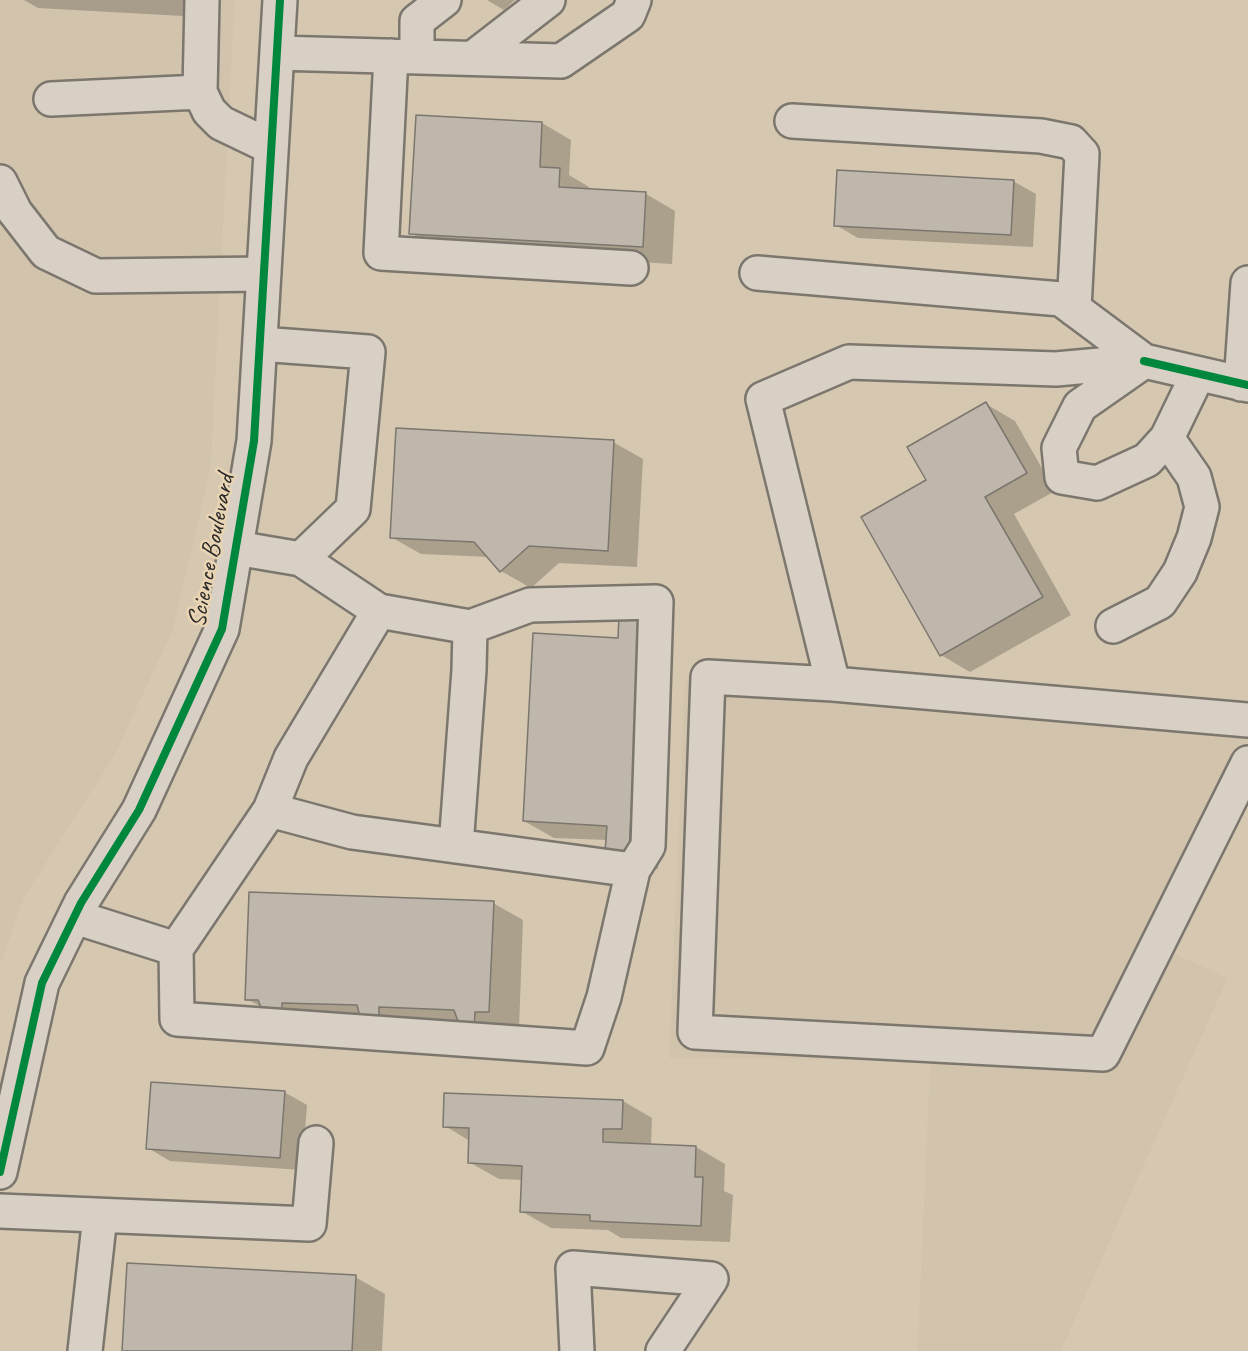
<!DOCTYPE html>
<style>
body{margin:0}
canvas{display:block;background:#dcd1c0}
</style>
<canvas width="1248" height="1351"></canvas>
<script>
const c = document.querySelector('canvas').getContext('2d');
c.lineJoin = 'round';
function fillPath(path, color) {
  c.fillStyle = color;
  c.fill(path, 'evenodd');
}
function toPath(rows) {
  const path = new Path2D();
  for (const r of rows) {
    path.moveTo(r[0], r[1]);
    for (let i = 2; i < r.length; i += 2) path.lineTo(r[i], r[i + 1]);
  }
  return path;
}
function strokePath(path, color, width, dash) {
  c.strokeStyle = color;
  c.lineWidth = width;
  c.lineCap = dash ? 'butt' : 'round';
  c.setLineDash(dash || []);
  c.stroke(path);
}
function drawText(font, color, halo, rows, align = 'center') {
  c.font = font + ' Caveat,sans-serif';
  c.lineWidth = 5;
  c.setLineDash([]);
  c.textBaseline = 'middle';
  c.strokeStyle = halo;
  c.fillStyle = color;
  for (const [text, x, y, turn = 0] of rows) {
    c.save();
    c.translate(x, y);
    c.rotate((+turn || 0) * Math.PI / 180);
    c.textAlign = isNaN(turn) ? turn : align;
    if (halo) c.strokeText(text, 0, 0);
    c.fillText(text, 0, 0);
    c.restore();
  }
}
const built = toPath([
 [235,0,1248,0,1248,710,685,681,930,1061,917,1351,0,1351,0,966,24,898,115,755,173,630,211,468],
 [1248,806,1248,1351,1061,1351,1228,978,1174,955]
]);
const green = toPath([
 [0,0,235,0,211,468,173,630,115,755,24,898,0,966],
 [685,681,1248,710,1248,806,1175,954,1228,978,1061,1351,917,1351,930,1061,669,1058]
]);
const shadow = toPath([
 [24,0,183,0,183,16,38,8],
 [487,0,515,0,504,10],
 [542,123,571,140,569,175,589,187,589,190,646,194,675,211,672,264,441,250,411,233],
 [1013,181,1036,194,1033,247,858,238,836,225],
 [986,404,1015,421,1055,491,1014,514,1071,615,970,672,941,655,928,481],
 [613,442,643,459,637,567,559,563,531,588,501,571,489,557,421,554,391,537],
 [671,635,658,869,637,868,608,840,554,838,524,821,620,639],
 [493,903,523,920,519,1028,408,1041,263,1008,247,999],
 [284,1092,307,1105,302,1170,170,1161,148,1148],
 [623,1101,652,1118,651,1146,696,1147,725,1164,724,1191,733,1195,730,1242,621,1238,608,1230,551,1228,521,1211,523,1180,499,1179,469,1162,470,1141,445,1126],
 [355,1277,385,1294,382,1351,124,1351]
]);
const building = toPath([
 [416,115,542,122,540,167,560,168,559,187,646,192,643,247,409,234,416,115],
 [837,170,1014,180,1011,235,834,226,837,170],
 [986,402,1027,473,985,497,1043,597,940,656,861,517,926,480,907,447,986,402],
 [396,428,614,440,608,551,529,546,500,572,474,542,390,538,396,428],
 [619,616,642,617,629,853,605,852,607,826,523,821,533,633,618,638,619,616],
 [249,892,494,901,489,1012,475,1012,474,1028,460,1027,454,1010,379,1007,379,1025,362,1025,357,1005,282,1003,282,1020,266,1019,258,1000,245,1000,249,892],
 [151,1082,285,1091,280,1158,146,1149,151,1082],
 [444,1093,623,1100,622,1129,603,1129,603,1142,696,1146,695,1177,703,1177,701,1226,590,1221,590,1215,520,1212,522,1166,468,1163,469,1128,443,1127,444,1093],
 [127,1263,356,1275,352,1351,122,1351,127,1263]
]);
const minor = toPath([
 [202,0,200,92,209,111,221,123,271,147],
 [277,53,561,61,628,15,634,0],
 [391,56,381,253,631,268],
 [417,57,417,21,444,0],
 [473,58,548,0],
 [51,99,200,92],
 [792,121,1041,136,1071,142,1082,154,1074,309],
 [0,182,15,212,46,252,96,276,264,274],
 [757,273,1061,299,1144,361],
 [1143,362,1080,406,1059,448,1062,477,1097,483,1147,460,1167,438,1198,374],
 [1241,384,1248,283],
 [236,548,301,559,353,509,368,352,260,344],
 [1113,626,1160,602,1180,572,1194,538,1202,507,1194,477,1167,438],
 [833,684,763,399,849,362,1056,369,1144,361,1248,385],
 [1248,720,833,684,708,677,695,1032,1103,1054,1248,763],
 [270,810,352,832,633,870],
 [456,846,469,670,470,627],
 [75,917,176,949,270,810,291,758,379,611,301,559],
 [176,949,177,1019,587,1048,604,997,633,870,648,846,656,602,530,605,470,627,379,611],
 [0,1172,42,983,81,903,139,810,222,629,254,441,280,0],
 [0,1211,309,1224,316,1143],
 [85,1351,100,1216],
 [577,1351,573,1268,711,1279,663,1351]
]);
const cycleway = toPath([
 [1144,361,1248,385],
 [0,1172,42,983,81,903,139,810,222,629,254,441,280,0]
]);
const streetNames = [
 ["Science Boulevard",212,551,-79]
];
fillPath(built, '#d6c8b0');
fillPath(green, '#d2c3ad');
fillPath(shadow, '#0003');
fillPath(building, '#bfb7ab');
strokePath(building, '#7b766e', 1.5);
strokePath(minor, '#7b766e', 38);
strokePath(minor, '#d8d0c4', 33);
strokePath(cycleway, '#00873e', 8);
drawText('26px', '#2b2b2b', '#e9d4b3', streetNames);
</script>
